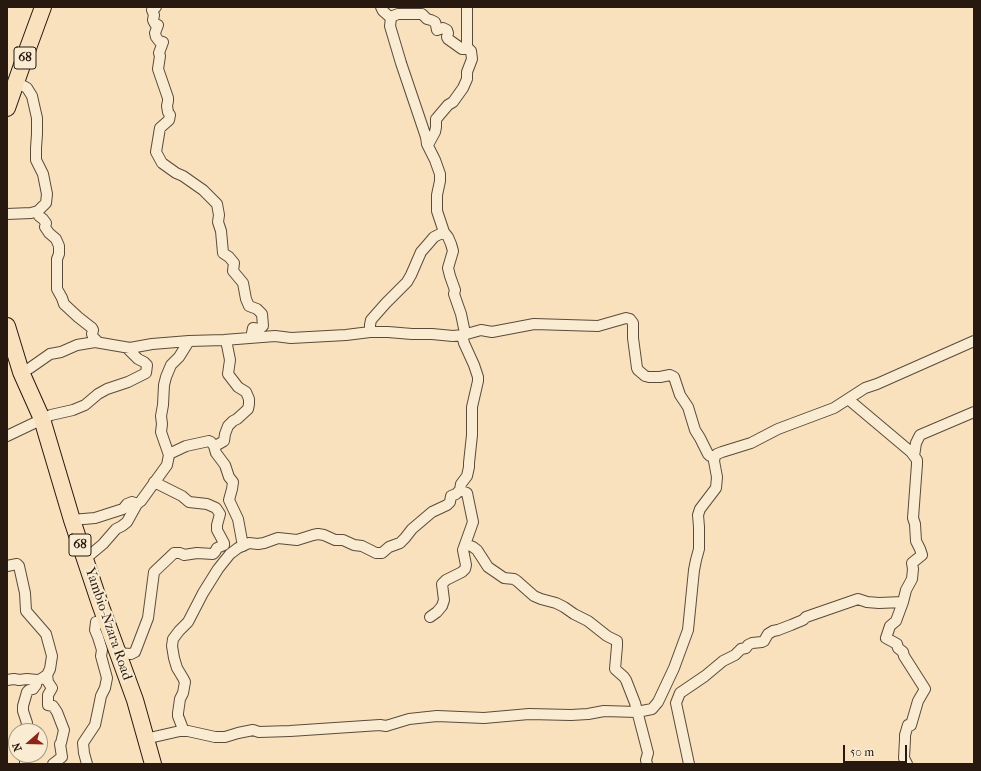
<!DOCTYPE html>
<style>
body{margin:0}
#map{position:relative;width:981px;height:771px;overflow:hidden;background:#f8e1bc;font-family:"IM FELL French Canon",serif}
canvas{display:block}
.frame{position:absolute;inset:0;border:8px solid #271910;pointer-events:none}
.north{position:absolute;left:8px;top:723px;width:40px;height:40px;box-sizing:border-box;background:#faecd3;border:1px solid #a69885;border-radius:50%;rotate:250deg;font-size:11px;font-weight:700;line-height:16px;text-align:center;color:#271910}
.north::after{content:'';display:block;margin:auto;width:14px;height:18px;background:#8f2418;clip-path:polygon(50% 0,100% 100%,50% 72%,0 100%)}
.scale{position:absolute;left:843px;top:745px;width:64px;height:18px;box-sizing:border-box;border:2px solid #271910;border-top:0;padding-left:5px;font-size:12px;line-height:14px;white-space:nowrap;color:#271910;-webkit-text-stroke:3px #faecd3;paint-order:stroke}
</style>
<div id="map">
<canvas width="981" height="771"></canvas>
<div class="frame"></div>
<div class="north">N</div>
<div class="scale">50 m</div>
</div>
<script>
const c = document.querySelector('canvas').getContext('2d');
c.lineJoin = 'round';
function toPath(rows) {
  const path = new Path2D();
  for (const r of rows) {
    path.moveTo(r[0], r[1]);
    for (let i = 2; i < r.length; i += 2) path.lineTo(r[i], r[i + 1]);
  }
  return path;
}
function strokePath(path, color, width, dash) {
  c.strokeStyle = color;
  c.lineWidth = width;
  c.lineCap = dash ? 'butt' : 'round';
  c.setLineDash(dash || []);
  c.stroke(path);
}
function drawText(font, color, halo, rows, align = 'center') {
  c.font = font + ' "IM FELL French Canon",serif';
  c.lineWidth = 4;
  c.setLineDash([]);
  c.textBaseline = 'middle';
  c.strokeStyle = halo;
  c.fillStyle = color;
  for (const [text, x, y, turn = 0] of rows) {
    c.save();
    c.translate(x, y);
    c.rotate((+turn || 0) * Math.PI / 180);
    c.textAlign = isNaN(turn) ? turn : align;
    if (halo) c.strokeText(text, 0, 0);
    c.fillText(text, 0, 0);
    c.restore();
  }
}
const street = toPath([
 [156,7,152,10,154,15,153,20,155,24,158,25,155,33,156,37,159,41,163,42,159,53,160,56,158,69,168,98,168,101,167,106,168,112,170,115,169,120,160,128,156,152,162,163,176,173,183,176,203,190,217,204,219,215,218,222,221,231,223,253,229,257,234,263,233,271,243,283,246,299,249,306,257,309,262,314,263,326,259,329,253,328,251,338],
 [467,7,467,49],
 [391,18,393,16,398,14,422,14,427,19,431,20,435,22,436,25,437,30,443,28,447,30,448,33,447,37,448,39,462,49,469,49,471,51,472,59,467,72,467,79,463,88,453,102,448,105,437,118,436,119,436,127,435,132,429,143,427,144],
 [16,82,27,88,32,96,37,118,37,134,36,148,36,160,43,174,47,194,46,203,38,211,39,216,43,219,46,223,45,227,49,233,56,239,59,246,59,254,57,259,57,289,62,298,64,304,78,317,92,328,93,330,92,334,93,337,98,342],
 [7,214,31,213,38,211],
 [370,332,370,325,371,320,386,303,407,282,411,275,421,252,428,244,434,237,444,232],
 [21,372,30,368,50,354,61,352,77,345,95,342,130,348,152,344,189,341,224,340,275,336,291,338,346,335,370,332,388,332,412,334,432,334,453,336,463,335,481,330,492,332,534,324,598,326,626,318,630,319,633,323,633,338,637,368,638,370,645,376,649,377,660,377,670,375,674,377,680,395,688,407,695,430,700,438,708,454,710,456,715,456],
 [848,399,911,452,917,460,917,464,913,518,915,524,916,541,920,549,922,555,912,563,913,569,912,579,906,590,903,602,896,621,890,626,886,638,897,644,898,648,903,652,904,656,925,689,918,701,911,725,908,725,905,735,905,739,904,758,907,764],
 [7,436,51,415,73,410,85,405,98,394,107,389,128,382,146,373,147,365,144,362,138,359,127,348],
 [214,446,216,453,225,465,229,477,233,482,232,489,229,500,238,519,243,546],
 [169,454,186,446,209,441,211,442,214,446,217,445,224,441,225,434,228,426,233,421,237,419,248,409,249,404,249,399,246,392,238,387,228,374,230,360,226,340],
 [914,456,916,443,920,435,974,412],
 [72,520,95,518,123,509,127,504,132,502,137,504,141,501,167,465,169,455,161,432,162,424,161,416,163,405,164,385,166,377,171,365,179,357,189,341],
 [466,544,473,547,477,550,488,567,504,578,514,579,517,581,534,596,541,599,556,603,564,607,574,614,588,621,607,636,617,641,617,646,615,669,624,677,626,680,635,703,648,753,646,760,647,764],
 [85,559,103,544,116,529,122,526,127,522,137,504],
 [7,566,17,564,19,566,25,593,26,611,46,634,52,656,50,669,47,675,41,679,37,680,27,679,19,680,14,679,7,680],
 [430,617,437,612,442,606,444,600,442,584,446,580,462,572,465,569,466,565,463,550,473,522,467,493,460,490],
 [117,653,131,654,135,652,148,618,154,572,174,553,180,553,184,555,197,553,213,554,215,552,217,548,224,545,224,543,217,530,217,525,220,514,216,508,207,504,189,502,182,496,154,482],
 [47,675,48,682,52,688,48,695,48,705,53,706,57,712,64,730,61,743,60,744,62,757,53,764],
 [25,731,27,723,23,711,23,706,27,692,29,690,33,689,36,685,37,680],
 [180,731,183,729,178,716,178,713,180,699,183,693,185,682,183,678,177,668,174,658,172,646,173,639,179,631,188,622,203,593,218,569,230,554,238,548,249,543,258,544,264,543,278,538,297,540,313,535,318,534,324,535,335,540,343,540,354,545,362,546,376,553,382,553,389,547,400,543,405,538,412,529,432,512,447,505,450,502,451,496,456,494,460,490,461,484,467,476,469,467,469,463,472,435,472,407,478,381,478,377,474,365,464,343,463,339,463,335,465,333,461,314,454,294,455,290,450,276,448,268,453,251,451,244,448,237,444,232,437,211,437,195,440,181,440,174,435,160,427,144,426,137,401,63,390,26,391,18,383,11,381,7],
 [145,739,180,731,188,731,215,737,225,737,238,733,253,730,259,732,290,731,380,725,386,726,409,719,437,716,484,718,529,714,571,715,588,714,604,711,637,712,652,709,658,702,674,668,688,630,694,570,696,560,699,549,699,527,698,515,700,509,716,488,717,477,714,461,715,456,717,454,722,452,751,443,778,429,834,408,865,388,877,384,974,341],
 [23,755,25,760,25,764],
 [87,764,84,753,83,743,95,725,99,706,101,696,105,688,107,678,101,656,102,650,98,637,95,630,96,622,105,620],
 [689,764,676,703,680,693,705,676,723,661,735,655,741,649,746,648,748,645,752,643,762,642,764,641,768,634,773,631,778,630,791,625,803,620,806,617,858,599,867,602,879,603,903,602]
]);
const primary = toPath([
 [7,108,28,48,43,7],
 [7,326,21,372,42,419,72,520,100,604,135,700,153,764]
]);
const shields = [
 [25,58,22],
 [80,545,22]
];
const shieldNames = [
 ["68",25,58],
 ["68",80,545]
];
const streetNames = [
 ["Yambio-Nzara Road",108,624,71]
];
strokePath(street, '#5b4b3b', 12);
strokePath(primary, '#271910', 18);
strokePath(street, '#faecd3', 10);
strokePath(primary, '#f8e1bc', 16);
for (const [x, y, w] of shields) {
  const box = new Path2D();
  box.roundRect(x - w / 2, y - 11, w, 22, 3);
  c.fillStyle = '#faecd3';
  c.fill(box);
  strokePath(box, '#271910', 1);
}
drawText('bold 13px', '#271910', null, shieldNames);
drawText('14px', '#271910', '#faecd3', streetNames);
</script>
